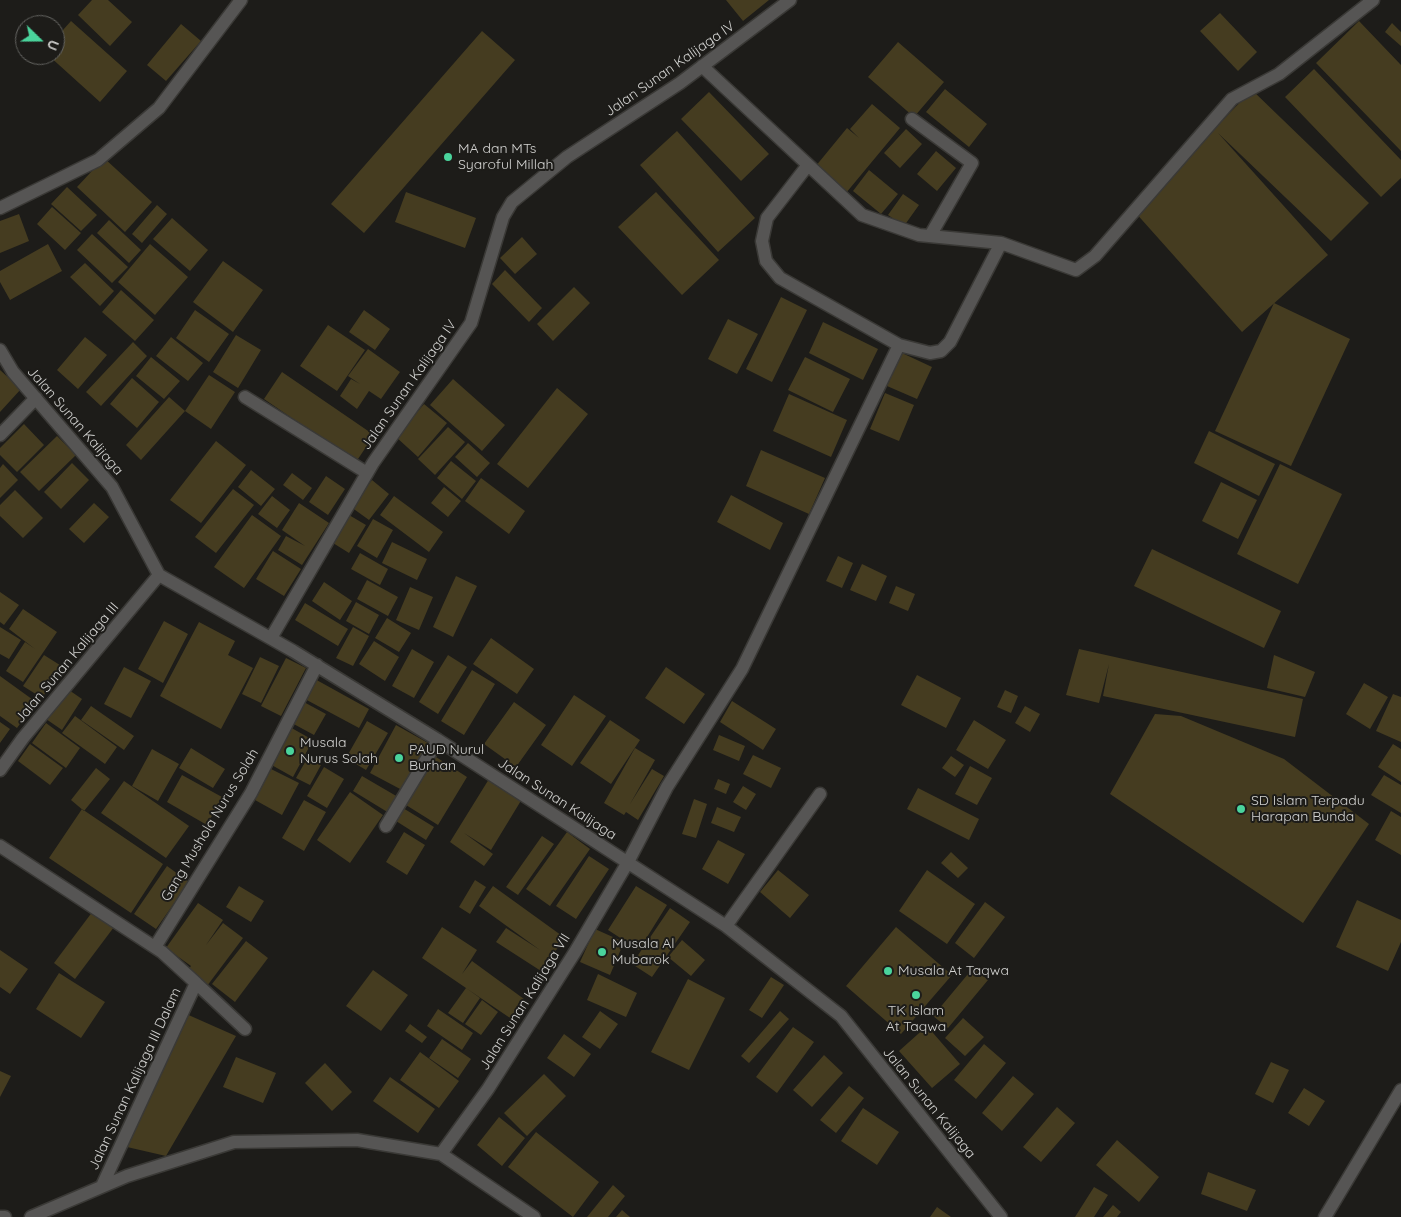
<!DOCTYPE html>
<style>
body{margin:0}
#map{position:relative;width:1401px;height:1217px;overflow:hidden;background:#1d1c19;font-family:Quicksand,sans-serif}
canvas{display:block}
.north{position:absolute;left:15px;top:15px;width:50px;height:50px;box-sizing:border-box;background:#1d1c19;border:1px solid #656562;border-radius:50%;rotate:112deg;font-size:14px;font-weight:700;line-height:20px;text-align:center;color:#d2d2d0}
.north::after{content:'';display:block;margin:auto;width:18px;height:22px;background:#4ad49c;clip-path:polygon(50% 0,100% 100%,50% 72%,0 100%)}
</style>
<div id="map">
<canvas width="1401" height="1217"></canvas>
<div class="north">U</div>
</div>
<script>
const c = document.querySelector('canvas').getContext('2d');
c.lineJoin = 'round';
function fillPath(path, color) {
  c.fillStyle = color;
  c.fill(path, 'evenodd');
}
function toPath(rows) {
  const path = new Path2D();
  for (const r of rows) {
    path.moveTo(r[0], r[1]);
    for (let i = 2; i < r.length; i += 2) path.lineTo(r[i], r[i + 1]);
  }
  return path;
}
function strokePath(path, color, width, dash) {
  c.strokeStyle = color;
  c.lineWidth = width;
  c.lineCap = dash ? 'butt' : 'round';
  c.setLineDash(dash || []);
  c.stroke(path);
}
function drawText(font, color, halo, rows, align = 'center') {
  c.font = font + ' Quicksand,sans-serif';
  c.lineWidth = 4;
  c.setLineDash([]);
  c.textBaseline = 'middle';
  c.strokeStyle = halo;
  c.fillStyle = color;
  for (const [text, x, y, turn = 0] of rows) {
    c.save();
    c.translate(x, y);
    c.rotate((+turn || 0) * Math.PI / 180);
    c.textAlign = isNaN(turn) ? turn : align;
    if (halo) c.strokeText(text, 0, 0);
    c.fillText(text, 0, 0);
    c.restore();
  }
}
const building = toPath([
 [92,0,108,0,132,22,110,46,78,15],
 [726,0,769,0,743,21],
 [1220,13,1257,52,1238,71,1200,31],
 [71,21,127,71,100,102,48,55,55,55,55,39],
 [1359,21,1401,65,1401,151,1316,63],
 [1392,23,1401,32,1401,46,1385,32],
 [181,24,201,41,166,81,147,65],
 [482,31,515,60,364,233,331,204],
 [898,42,944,82,914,117,868,77],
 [1314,69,1401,160,1401,178,1381,197,1285,97],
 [945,89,987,124,969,147,926,112],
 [1252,90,1369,203,1331,241,1218,133,1328,255,1242,332,1134,211],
 [709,92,769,154,741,181,681,119],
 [872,104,900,128,846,193,815,167,847,128,859,138,850,129],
 [906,129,922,144,900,168,884,153],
 [677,131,755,218,718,252,640,165],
 [936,151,956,168,937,191,917,174],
 [104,158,152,202,125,232,77,187],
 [869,170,898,194,881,214,853,191],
 [67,187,97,215,81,231,51,204],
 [406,192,476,218,465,248,395,222],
 [656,192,719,260,682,295,618,227],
 [903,194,919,205,904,226,888,215],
 [157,205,167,214,142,243,132,234],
 [52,207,81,233,65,250,37,224],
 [19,214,29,241,0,253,0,221],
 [172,218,208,250,190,271,153,239],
 [109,220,141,250,129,263,97,233],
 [92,234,128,267,112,283,77,250],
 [522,237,537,254,515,274,500,258],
 [48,244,62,271,10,300,0,282,0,271],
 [150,244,188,277,155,315,118,282],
 [223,261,263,290,233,332,193,302],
 [85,263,114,291,100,306,70,277],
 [505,270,542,308,529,322,492,284],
 [574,287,590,303,553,341,537,324],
 [121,290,154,320,135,341,102,312],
 [781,297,807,310,772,382,746,369],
 [1274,303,1350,339,1291,466,1215,431],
 [195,310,229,334,209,362,176,338],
 [364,310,390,329,375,350,349,332],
 [728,319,758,334,737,374,708,359],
 [823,322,878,349,863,380,809,353],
 [328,325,365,350,337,391,300,366],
 [236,335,261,350,238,388,213,372],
 [85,337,107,355,78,389,57,370],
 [171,337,203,363,188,381,156,356],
 [133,342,147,356,101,406,86,392],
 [368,349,400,372,381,399,369,391,357,409,340,396,351,379,360,384,348,376],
 [902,353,932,367,917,399,887,386],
 [151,357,180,381,164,399,136,376],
 [805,357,850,379,833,412,788,390],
 [0,370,21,389,0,412],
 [282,372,374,435,356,462,264,399],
 [209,375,235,392,211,429,185,411],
 [132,378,159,402,137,428,110,404],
 [453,379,505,425,482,451,430,405],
 [557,388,588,414,528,488,497,464],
 [885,393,914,405,899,441,870,429],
 [789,394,847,420,831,457,773,431],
 [169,397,185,411,141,460,126,445],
 [424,404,447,423,418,457,396,437],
 [24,424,44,445,17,472,0,455,0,448],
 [448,427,465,442,435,475,418,459],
 [1209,431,1275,464,1259,496,1194,463],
 [57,436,76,455,39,491,20,472],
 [216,441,246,465,201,523,170,500],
 [468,443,490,463,477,477,455,457],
 [761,450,825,478,809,514,746,486],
 [451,461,476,481,462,499,437,478],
 [72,463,89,480,61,509,44,492],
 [3,464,18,480,0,498,0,468],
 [1280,464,1342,494,1298,584,1237,554],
 [251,470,275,489,261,506,238,487],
 [292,473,312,488,303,500,283,485],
 [326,476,345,489,328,515,309,502],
 [481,478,525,511,509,534,465,501],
 [372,480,389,494,369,520,351,507],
 [1221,482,1257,500,1238,539,1202,521],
 [444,487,461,501,448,517,431,503],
 [233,489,254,505,216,553,195,537],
 [15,490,43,518,23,538,0,516,0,505],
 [731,495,783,523,770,550,717,522],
 [272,496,290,510,277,528,258,514],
 [394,496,443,532,429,552,380,515],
 [94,503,109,517,84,543,69,529],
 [299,503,329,523,302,565,278,550,286,536,305,546,282,530],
 [252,515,281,536,244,588,214,567],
 [349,515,366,525,349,553,333,543],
 [373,519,393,530,377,558,357,546],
 [392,542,427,559,417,580,382,563],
 [1152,549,1281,611,1264,648,1134,586],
 [273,551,301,569,284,596,256,579],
 [360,553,388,569,380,585,351,569],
 [838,556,853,563,842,588,826,581],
 [862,564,887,576,876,601,850,590],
 [456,576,477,586,453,637,433,627],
 [367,580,398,597,388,616,357,599],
 [324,582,352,601,340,620,312,601],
 [896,586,915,594,908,611,889,603],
 [410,587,433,597,419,630,396,620],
 [0,592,19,605,4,625,0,622],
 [356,602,379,615,369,634,346,621],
 [305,603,348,629,338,646,295,620],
 [23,609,57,632,23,682,6,671,25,642,35,649,9,629],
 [387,618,411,633,399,652,375,638],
 [164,621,188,634,163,683,138,669],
 [199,622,235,641,228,655,253,668,221,729,160,696],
 [0,627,21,640,9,659,0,654],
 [353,627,369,636,353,666,336,658],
 [491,638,534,669,517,694,473,664],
 [374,641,399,657,385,681,359,664],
 [412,649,434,662,414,698,392,686],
 [1079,649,1303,699,1295,737,1103,696,1109,664,1099,703,1066,695],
 [44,655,63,667,42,698,23,686],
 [448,655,467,667,438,714,419,702],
 [1274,655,1315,672,1305,697,1267,688],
 [260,657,279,666,261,703,242,694],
 [286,658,306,668,281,716,261,706],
 [124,667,151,681,131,718,104,704],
 [666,667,705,694,684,724,645,698],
 [472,670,495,684,464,735,441,721],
 [917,675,961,698,946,728,901,705],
 [0,676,36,702,17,728,0,716],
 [313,678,369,709,359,728,303,698],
 [1364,683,1388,697,1370,729,1346,714],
 [66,688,82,699,62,730,46,719],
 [1005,690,1018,696,1011,713,997,707],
 [1393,694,1401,697,1401,742,1376,731],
 [574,695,606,716,572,766,541,745],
 [302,701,326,714,314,735,290,722],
 [732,701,776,729,763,750,720,722],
 [514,702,546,725,516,767,484,744],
 [91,706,134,736,124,750,81,720],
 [1025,706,1040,714,1030,732,1015,723],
 [1155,714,1181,716,1284,759,1369,824,1303,923,1110,794],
 [75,716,117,747,105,764,62,733],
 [610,720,640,740,611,784,580,763],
 [974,720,1006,740,988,769,956,750],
 [367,721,388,733,366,770,346,758],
 [0,722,10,729,0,743],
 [46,723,80,748,66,768,32,743],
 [396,725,428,743,402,790,370,773],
 [288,726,313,740,293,777,268,763],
 [719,735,745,746,739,761,713,750],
 [30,744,63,768,50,785,18,761],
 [1393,744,1401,749,1401,782,1378,767],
 [191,748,225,769,213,788,179,768],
 [635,748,655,760,630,804,652,769,664,776,638,820,626,812,624,815,604,803],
 [152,749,179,764,158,801,132,786],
 [753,755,781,768,771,788,743,774],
 [951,756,964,765,955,777,942,768],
 [308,757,321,765,310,785,296,778],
 [436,757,467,777,438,825,406,805],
 [970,766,992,778,977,805,955,794],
 [324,767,344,779,327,808,307,796],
 [96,768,110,779,84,811,71,800],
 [271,769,299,783,282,815,255,800],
 [182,775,222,797,207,825,167,802],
 [1384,775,1401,785,1401,813,1371,795],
 [362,776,398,797,389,813,353,791],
 [489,779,522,799,491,850,464,833,493,854,484,866,450,842],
 [718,779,730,784,726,794,714,789],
 [124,781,189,826,166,858,101,813],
 [743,786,756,794,746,810,733,802],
 [918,788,979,819,969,840,907,809],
 [350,792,383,815,350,863,317,840],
 [694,799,707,804,696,838,682,834],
 [304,800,326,812,304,851,282,838],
 [717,807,741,817,734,832,711,823],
 [403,808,434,827,426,840,396,821],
 [82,809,163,864,131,913,49,858],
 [1391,811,1401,817,1401,855,1375,840],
 [404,832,425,845,407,875,386,862],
 [567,832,590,849,550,906,526,889],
 [542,836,554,844,518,895,506,887],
 [718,840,745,854,728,884,702,869],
 [951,852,968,868,958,878,941,863],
 [589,856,609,869,576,919,556,906],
 [167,866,189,882,156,929,134,914],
 [778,870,809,895,790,918,760,892],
 [927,870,975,904,947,944,899,911],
 [475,880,486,887,470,914,459,907],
 [239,886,264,901,251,922,226,907],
 [493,886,565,938,541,971,496,942,506,928,540,950,479,906],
 [636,886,667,905,639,950,608,930],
 [1357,900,1401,920,1401,942,1388,971,1336,947],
 [985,902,1005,917,974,958,955,943],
 [198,903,223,920,206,945,223,923,243,938,207,986,187,971,191,966,166,948],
 [670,908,690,922,652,977,632,964],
 [93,911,114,927,75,979,54,963],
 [442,927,477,950,462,974,472,961,524,999,510,1018,422,958],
 [896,927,952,975,901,1034,846,986],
 [595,929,624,942,610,975,580,962],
 [682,940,705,960,691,976,668,957],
 [246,941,268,958,235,1002,212,984],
 [0,950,28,969,10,994,0,987],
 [973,968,988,980,948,1028,933,1016],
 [373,970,408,995,381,1031,346,1006],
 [59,973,105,1002,81,1038,36,1009],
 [598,974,637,993,626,1017,587,1000],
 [771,977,784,985,762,1018,749,1010],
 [688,979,725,998,689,1070,651,1052],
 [466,988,480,998,463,1023,448,1013],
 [482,1000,498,1012,481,1035,465,1024],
 [438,1009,473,1033,462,1050,427,1026],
 [600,1011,618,1024,600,1049,582,1037],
 [780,1011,789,1019,749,1063,741,1056],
 [184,1013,236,1036,166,1156,127,1147],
 [963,1018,984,1037,965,1056,945,1038],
 [410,1024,427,1037,422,1043,405,1031],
 [927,1026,960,1064,932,1088,899,1051],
 [793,1027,814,1042,777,1093,756,1077],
 [564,1034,591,1054,574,1077,547,1058],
 [442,1039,471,1059,458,1078,429,1058],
 [984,1044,1006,1063,976,1099,954,1080],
 [420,1052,459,1081,439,1108,400,1080],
 [824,1055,843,1073,812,1107,793,1090],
 [236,1057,276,1073,263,1103,223,1087],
 [1271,1062,1289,1070,1273,1103,1255,1094],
 [325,1063,352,1092,332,1111,305,1083],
 [0,1071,11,1076,0,1097],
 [544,1074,566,1096,527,1136,504,1113],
 [1013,1076,1034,1094,1002,1131,982,1113],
 [390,1077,435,1109,418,1133,373,1101],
 [849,1086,864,1098,836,1133,820,1120],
 [1304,1088,1325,1101,1309,1126,1288,1113],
 [1057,1107,1075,1123,1041,1162,1023,1147],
 [863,1108,899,1132,877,1165,841,1141],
 [499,1117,525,1138,502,1166,477,1145],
 [536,1132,599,1182,573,1217,508,1167],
 [1117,1140,1159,1177,1139,1202,1096,1165],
 [1208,1172,1256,1190,1247,1211,1201,1194],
 [613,1185,625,1196,608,1217,587,1217],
 [1094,1187,1108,1195,1094,1217,1075,1217],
 [1113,1205,1121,1212,1117,1217,1103,1217],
 [937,1207,951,1217,930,1217],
 [622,1210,630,1217,616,1217]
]);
const street = toPath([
 [702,66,862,215,919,235,1001,243,1076,270,1095,256,1232,99,1279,74,1373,0],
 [912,119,972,163,930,236],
 [808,165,767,218,762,241,766,261,780,278,899,345],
 [0,208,98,160,159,108,241,0],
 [0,350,13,372,112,487,159,575,293,651,438,740,726,926,841,1016,1001,1217],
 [245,397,367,473],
 [0,435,36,398],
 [271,638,373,463,471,323,503,217,512,202,567,157,680,83,790,0],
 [0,770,23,738,159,575],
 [386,826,438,740],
 [0,846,162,952,196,983,102,1186],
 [726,926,820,794],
 [155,947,251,793,317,665],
 [196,983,245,1029],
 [441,1154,488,1089,575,952,628,862,667,787,742,669,899,345,930,353,941,351,950,342,1001,243],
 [0,1217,5,1217],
 [31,1217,127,1176,234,1142,357,1140,441,1154,534,1217],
 [1325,1217,1401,1090]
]);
const markers = [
 [448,157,5,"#4ad49c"],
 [290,751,5,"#4ad49c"],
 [399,758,5,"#4ad49c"],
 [1241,809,5,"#4ad49c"],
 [602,952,5,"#4ad49c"],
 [888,971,5,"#4ad49c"],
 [916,995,5,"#4ad49c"]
];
const streetNames = [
 ["Jalan Sunan Kalijaga IV",670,69,-35],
 ["Jalan Sunan Kalijaga IV",409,385,-55],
 ["Jalan Sunan Kalijaga",75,421,49],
 ["Jalan Sunan Kalijaga III",67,663,-50],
 ["Jalan Sunan Kalijaga",557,799,33],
 ["Gang Mushola Nurus Solah",210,825,-59],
 ["Jalan Sunan Kalijaga VII",525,1002,-58],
 ["Jalan Sunan Kalijaga III Dalam",135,1079,-65],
 ["Jalan Sunan Kalijaga",929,1103,51]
];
const poiNames = [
 ["MA dan MTs",458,149],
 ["Syaroful Millah",458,165],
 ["Musala",300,743],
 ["Nurus Solah",300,759],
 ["PAUD Nurul",409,750],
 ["Burhan",409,766],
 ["SD Islam Terpadu",1251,801],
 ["Harapan Bunda",1251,817],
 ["Musala Al",612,944],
 ["Mubarok",612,960],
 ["Musala At Taqwa",898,971],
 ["TK Islam",916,1011,"center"],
 ["At Taqwa",916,1027,"center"]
];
fillPath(building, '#453c20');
strokePath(street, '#3a3936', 15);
strokePath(street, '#565554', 12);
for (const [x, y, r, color] of markers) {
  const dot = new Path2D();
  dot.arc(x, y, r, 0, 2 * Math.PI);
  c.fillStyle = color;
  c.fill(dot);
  strokePath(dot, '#1d1c19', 2);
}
drawText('14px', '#d2d2d0', '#1d1c19', streetNames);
drawText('14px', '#d2d2d0', '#1d1c19', poiNames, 'left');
</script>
